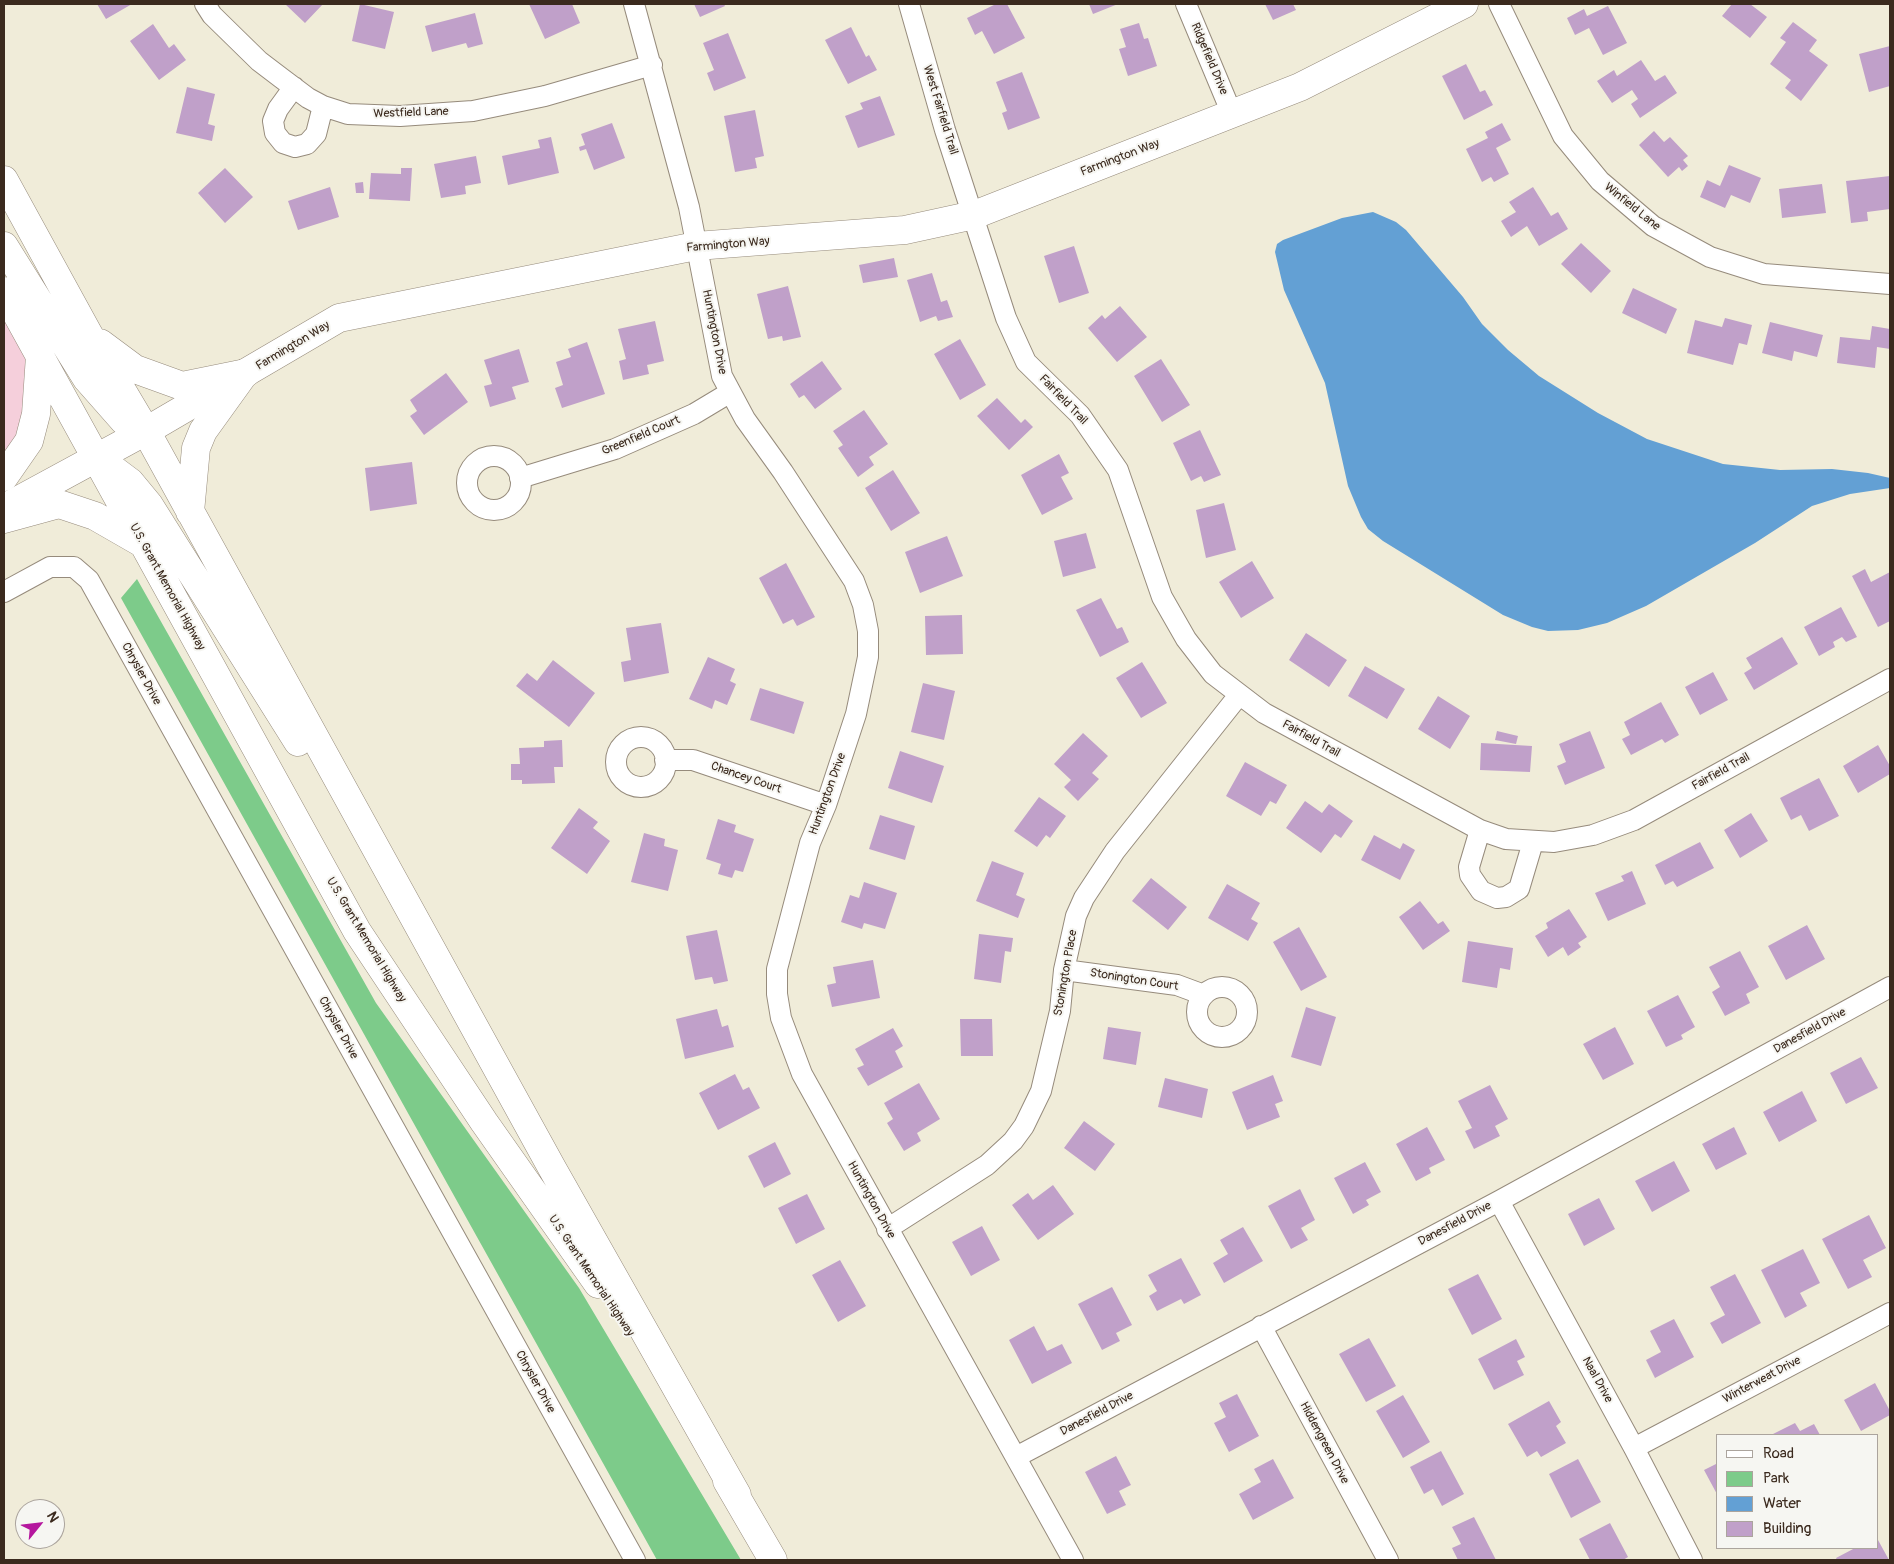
<!DOCTYPE html>
<style>
body{margin:0}
#map{position:relative;width:1894px;height:1564px;overflow:hidden;background:#f0ecd9;font-family:Pangolin,sans-serif}
canvas{display:block}
.frame{position:absolute;inset:0;border:5px solid #3b2a1e;pointer-events:none}
.legend{position:absolute;left:1716px;top:1434px;width:162px;height:115px;box-sizing:border-box;background:#f6f6f2;border:1px solid #aba49d;margin:0;padding:6px 9px;list-style:none;font-size:15px;color:#3b2a1e}
.legend li{display:flex;align-items:center;gap:10px;height:25px}
.legend b{width:25px;border:1px solid #aba49d}
.north{position:absolute;left:15px;top:1499px;width:50px;height:50px;box-sizing:border-box;background:#f6f6f2;border:1px solid #aba49d;border-radius:50%;rotate:61deg;font-size:14px;font-weight:700;line-height:20px;text-align:center;color:#3b2a1e}
.north::after{content:'';display:block;margin:auto;width:18px;height:22px;background:#b5179e;clip-path:polygon(50% 0,100% 100%,50% 72%,0 100%)}
</style>
<div id="map">
<canvas width="1894" height="1564"></canvas>
<div class="frame"></div>
<ul class="legend">
<li><b style="height:6px;background:#fff"></b>Road</li>
<li><b style="height:14px;background:#7dcb8a"></b>Park</li>
<li><b style="height:14px;background:#63a0d4"></b>Water</li>
<li><b style="height:14px;background:#c0a0c9"></b>Building</li>
</ul>
<div class="north">N</div>
</div>
<script>
const c = document.querySelector('canvas').getContext('2d');
c.lineJoin = 'round';
function fillPath(path, color) {
  c.fillStyle = color;
  c.fill(path, 'evenodd');
}
function toPath(rows) {
  const path = new Path2D();
  for (const r of rows) {
    if (r.length === 3) {
      path.moveTo(r[0] + r[2], r[1]);
      path.arc(r[0], r[1], r[2], 0, 2 * Math.PI);
      continue;
    }
    path.moveTo(r[0], r[1]);
    for (let i = 2; i < r.length; i += 2) path.lineTo(r[i], r[i + 1]);
  }
  return path;
}
function strokePath(path, color, width, dash) {
  c.strokeStyle = color;
  c.lineWidth = width;
  c.lineCap = dash ? 'butt' : 'round';
  c.setLineDash(dash || []);
  c.stroke(path);
}
function drawText(font, color, halo, rows, align = 'center') {
  c.font = font + ' Pangolin,sans-serif';
  c.lineWidth = 4;
  c.setLineDash([]);
  c.textBaseline = 'middle';
  c.strokeStyle = halo;
  c.fillStyle = color;
  for (const [text, x, y, turn = 0] of rows) {
    c.save();
    c.translate(x, y);
    c.rotate((+turn || 0) * Math.PI / 180);
    c.textAlign = isNaN(turn) ? turn : align;
    if (halo) c.strokeText(text, 0, 0);
    c.fillText(text, 0, 0);
    c.restore();
  }
}
const built = toPath([
 [4,318,38,377,19,441,4,451]
]);
const green = toPath([
 [137,579,376,1003,579,1288,741,1560,657,1560,121,598]
]);
const water = toPath([
 [1373,212,1396,222,1406,230,1463,297,1482,324,1508,350,1539,376,1598,413,1647,439,1723,464,1780,470,1832,469,1868,473,1890,478,1890,488,1850,494,1812,506,1755,543,1646,606,1607,623,1578,630,1548,631,1532,627,1503,615,1383,541,1368,529,1361,517,1348,486,1325,383,1284,290,1275,252,1277,244,1283,240,1342,218]
]);
const building = toPath([
 [97,4,132,4,106,19],
 [285,4,323,4,305,23],
 [360,4,394,12,385,49,352,41],
 [529,4,572,4,580,23,545,39],
 [694,4,724,4,725,6,700,17],
 [996,4,1007,4,1025,38,994,54,982,31,975,35,967,18],
 [1089,4,1118,4,1093,14],
 [1265,4,1293,4,1296,10,1273,20],
 [1732,4,1750,4,1767,17,1750,38,1722,16],
 [1608,6,1627,43,1603,55,1589,28,1575,35,1567,18,1584,9,1587,16],
 [475,13,483,44,468,48,466,43,432,52,425,26],
 [1793,22,1817,40,1809,51,1828,65,1801,101,1785,88,1791,80,1770,64,1786,42,1780,38],
 [1139,23,1144,39,1148,38,1157,66,1128,76,1119,49,1126,47,1120,29],
 [153,24,169,48,174,44,186,60,159,80,130,41],
 [851,27,866,57,869,55,877,70,848,84,825,40],
 [728,33,746,78,714,91,707,73,714,70,703,43],
 [1890,46,1890,86,1869,92,1859,54],
 [1641,60,1655,81,1665,75,1677,93,1640,118,1631,104,1638,99,1632,90,1612,103,1597,81,1614,70,1617,76],
 [1466,64,1480,92,1485,90,1493,105,1464,120,1442,76],
 [1022,72,1040,118,1008,130,1002,113,1007,111,996,82],
 [187,87,215,94,208,124,215,126,212,141,176,133],
 [880,96,895,135,858,148,845,116,863,109,860,103],
 [755,110,764,156,755,158,757,168,735,172,724,116],
 [612,123,625,158,594,170,586,149,580,151,579,147,585,145,581,134],
 [1502,123,1511,140,1496,148,1509,174,1494,182,1491,177,1482,182,1466,149,1488,138,1485,132],
 [1654,131,1664,142,1670,137,1688,156,1683,160,1688,166,1682,171,1679,167,1668,177,1639,145],
 [551,137,559,173,508,185,502,156,540,148,538,140],
 [476,156,481,183,465,186,466,194,441,198,434,164],
 [1729,165,1761,178,1750,203,1731,195,1725,208,1700,197,1707,180,1720,186],
 [225,168,253,197,225,223,198,193],
 [401,168,412,168,410,201,369,199,371,173,401,174],
 [1890,176,1890,209,1867,212,1868,221,1851,223,1846,181],
 [363,182,364,193,356,193,355,183],
 [1822,184,1826,213,1782,218,1779,189],
 [330,187,339,217,298,230,288,201],
 [1533,187,1551,216,1558,212,1568,229,1539,246,1527,226,1511,237,1501,221,1516,212,1509,202],
 [1581,243,1611,271,1591,293,1561,264],
 [1074,246,1089,293,1059,303,1044,256],
 [894,258,898,277,863,283,859,265],
 [932,273,941,302,947,300,953,317,938,321,936,316,920,322,907,280],
 [788,286,801,337,783,341,782,336,768,339,757,294],
 [1633,288,1677,309,1666,334,1622,313],
 [1120,306,1147,337,1117,362,1088,328,1102,315,1105,319],
 [1725,318,1752,325,1747,345,1739,343,1733,365,1687,353,1695,320,1722,327],
 [655,321,664,361,647,365,649,374,623,380,619,361,626,359,618,329],
 [1770,322,1823,335,1817,357,1794,351,1792,361,1762,353],
 [1872,326,1890,329,1890,349,1877,347,1875,368,1837,363,1840,337,1870,340],
 [960,339,986,385,960,400,934,354],
 [587,342,605,394,562,408,555,388,563,385,556,362,571,357,568,349],
 [519,349,529,382,512,387,516,399,490,407,484,386,492,384,484,360],
 [1161,359,1190,405,1162,422,1134,376],
 [822,361,842,389,815,409,804,395,799,398,790,384],
 [446,373,468,402,424,435,410,416,417,411,410,400],
 [997,398,1021,423,1025,419,1033,427,1009,450,977,416],
 [864,410,888,444,869,457,874,465,858,477,838,448,843,445,833,431],
 [1200,430,1221,475,1204,482,1201,476,1191,481,1173,443],
 [1059,454,1069,473,1061,477,1073,499,1042,515,1021,475],
 [412,462,417,504,370,511,365,468],
 [893,470,920,513,891,531,865,488],
 [1224,503,1236,550,1206,558,1196,510],
 [1086,533,1096,568,1063,577,1054,541],
 [947,536,963,576,920,593,905,552],
 [1252,561,1274,598,1241,618,1219,582],
 [786,563,815,617,797,626,793,619,783,624,759,578],
 [1865,569,1871,582,1890,572,1890,621,1878,627,1852,576],
 [1101,598,1117,629,1122,627,1129,642,1100,657,1076,610],
 [1841,607,1857,637,1846,642,1842,637,1833,642,1835,647,1819,656,1804,627],
 [962,615,963,654,926,655,925,616],
 [661,623,669,673,624,682,621,662,631,660,626,628],
 [1306,633,1347,660,1329,687,1289,660],
 [1782,637,1798,664,1754,690,1744,673,1752,668,1746,658],
 [708,657,735,669,730,681,736,684,727,705,715,700,712,709,689,699],
 [553,660,595,693,569,727,516,686,527,673,537,681],
 [1142,662,1167,703,1141,718,1116,678],
 [1365,666,1405,689,1387,719,1348,696],
 [1713,672,1728,700,1700,715,1685,687],
 [923,683,955,691,944,740,911,732],
 [760,688,804,702,794,734,750,720],
 [1438,696,1470,716,1450,749,1418,729],
 [1661,702,1679,735,1665,743,1662,739,1631,755,1622,739,1630,735,1624,722],
 [1497,731,1518,736,1516,744,1495,740],
 [1590,731,1605,768,1565,785,1557,766,1566,762,1559,744],
 [1083,733,1108,756,1092,773,1099,779,1078,801,1064,787,1071,780,1054,764],
 [562,740,563,767,554,767,555,783,522,784,522,780,511,780,511,764,520,764,519,748,544,747,544,741],
 [1481,743,1532,746,1530,772,1480,770],
 [1878,745,1890,766,1890,774,1858,793,1843,766],
 [900,751,944,766,932,803,888,788],
 [1245,762,1287,785,1276,804,1270,801,1261,816,1226,796],
 [1819,778,1839,816,1809,831,1801,815,1791,820,1780,798],
 [1039,797,1066,816,1050,838,1046,835,1037,847,1014,831],
 [1305,801,1322,813,1329,804,1353,821,1341,838,1335,834,1321,853,1286,828],
 [579,808,598,822,593,828,610,841,587,874,551,848],
 [1751,813,1768,841,1740,858,1724,830],
 [880,815,915,826,905,860,869,849],
 [718,819,736,825,734,832,754,839,743,872,735,870,732,878,718,874,721,864,706,859],
 [644,833,665,839,664,846,678,850,668,891,631,882],
 [1374,835,1400,849,1403,843,1415,850,1400,880,1361,860],
 [1700,842,1714,868,1677,887,1673,881,1665,885,1655,865],
 [992,861,1024,873,1016,895,1025,899,1018,918,976,901],
 [1632,871,1646,904,1608,921,1595,893,1624,881,1621,876],
 [1151,878,1187,907,1168,930,1132,901],
 [864,882,897,893,885,929,864,923,862,929,841,922,850,895,859,898],
 [1227,884,1260,903,1251,919,1258,923,1248,941,1208,918],
 [1420,901,1438,924,1443,921,1450,931,1423,950,1399,917],
 [1569,909,1587,937,1578,943,1581,947,1568,956,1563,947,1548,957,1535,936,1548,928,1546,923],
 [1807,925,1825,959,1786,980,1768,946],
 [1299,927,1327,977,1301,991,1273,942],
 [717,930,728,981,714,984,712,977,695,980,686,936],
 [979,934,1013,938,1011,952,1005,951,1001,983,974,979],
 [1468,941,1513,948,1510,970,1500,968,1497,988,1462,982],
 [1740,951,1759,987,1746,994,1750,1003,1725,1016,1712,992,1720,987,1709,967],
 [873,960,880,998,832,1007,827,985,836,983,833,967],
 [1678,995,1695,1027,1681,1035,1683,1039,1666,1047,1647,1011],
 [1306,1007,1336,1017,1321,1066,1291,1057],
 [717,1009,722,1027,728,1025,734,1047,685,1059,676,1019],
 [960,1019,992,1019,993,1056,961,1056],
 [1108,1027,1141,1032,1136,1065,1103,1059],
 [1615,1027,1634,1064,1603,1080,1583,1044],
 [893,1028,903,1046,895,1051,903,1067,868,1086,857,1068,864,1065,855,1049],
 [1861,1057,1878,1088,1846,1104,1830,1073],
 [735,1074,743,1090,749,1087,760,1108,718,1130,699,1093],
 [1273,1075,1283,1101,1275,1104,1280,1117,1247,1130,1232,1092],
 [1165,1078,1208,1089,1202,1118,1158,1107],
 [919,1083,940,1119,917,1133,921,1141,904,1151,887,1123,893,1119,884,1103],
 [1490,1085,1508,1119,1495,1126,1500,1136,1474,1149,1465,1131,1472,1128,1458,1101],
 [1802,1091,1817,1121,1779,1142,1763,1112],
 [1084,1121,1115,1144,1095,1171,1064,1148],
 [1427,1127,1445,1160,1429,1168,1431,1173,1416,1181,1396,1144],
 [1734,1127,1747,1154,1716,1170,1702,1144],
 [775,1142,791,1174,764,1188,748,1156],
 [1674,1161,1690,1191,1652,1212,1635,1181],
 [1365,1162,1381,1192,1366,1200,1369,1205,1353,1214,1334,1178],
 [1053,1185,1074,1214,1038,1240,1012,1205,1028,1193,1033,1200],
 [1300,1189,1315,1220,1301,1228,1308,1240,1291,1249,1268,1206],
 [807,1194,825,1229,796,1244,778,1208],
 [1599,1198,1615,1229,1584,1246,1568,1214],
 [1869,1215,1886,1248,1863,1260,1872,1277,1848,1289,1822,1239],
 [982,1226,1000,1260,971,1276,952,1242],
 [1243,1227,1263,1261,1224,1283,1213,1263,1228,1254,1220,1240],
 [1803,1249,1820,1283,1800,1293,1807,1306,1785,1318,1761,1270],
 [1181,1258,1201,1295,1184,1304,1181,1299,1157,1311,1149,1296,1157,1291,1148,1275],
 [840,1260,866,1306,838,1322,812,1275],
 [1478,1274,1502,1319,1472,1335,1448,1289],
 [1735,1274,1761,1323,1722,1344,1710,1323,1725,1315,1710,1287],
 [1112,1287,1132,1325,1116,1333,1120,1341,1102,1350,1078,1304],
 [1674,1319,1694,1357,1655,1378,1646,1360,1661,1352,1650,1331],
 [1034,1326,1047,1351,1062,1344,1072,1363,1032,1384,1009,1340],
 [1369,1338,1396,1386,1366,1402,1339,1354],
 [1516,1339,1525,1357,1517,1361,1524,1375,1494,1390,1478,1359],
 [1875,1383,1890,1411,1890,1415,1861,1431,1844,1400],
 [1237,1394,1259,1436,1229,1452,1214,1423,1226,1417,1219,1403],
 [1403,1395,1430,1442,1403,1458,1376,1411],
 [1549,1401,1561,1422,1556,1426,1566,1443,1541,1457,1537,1451,1527,1457,1508,1424],
 [1795,1423,1800,1431,1814,1424,1820,1435,1771,1435],
 [1441,1451,1464,1494,1442,1506,1433,1489,1424,1494,1410,1467],
 [1116,1456,1131,1485,1119,1491,1126,1505,1107,1514,1085,1472],
 [1273,1459,1294,1498,1253,1520,1239,1494,1261,1482,1254,1469],
 [1578,1459,1601,1502,1571,1518,1549,1474],
 [1718,1463,1718,1496,1704,1470],
 [1474,1517,1496,1560,1458,1560,1452,1548,1461,1544,1452,1527],
 [1610,1523,1628,1557,1623,1560,1590,1560,1579,1539],
 [1878,1540,1889,1560,1837,1560,1836,1558,1855,1548,1878,1548]
]);
const street = toPath([
 [205,4,212,15,259,61,280,77,308,98,323,106,348,114,400,116,473,111,545,96,652,65],
 [634,4,689,207,722,376,745,419,783,472,854,581,863,605,868,631,868,657,856,714,826,805,810,843,777,969,777,994,781,1018,802,1074,1073,1560],
 [909,4,945,130,1006,318,1026,362,1080,415,1118,470,1162,597,1186,639,1213,674,1264,713,1480,830,1506,839,1554,842,1593,835,1634,820,1890,679],
 [1186,4,1232,114],
 [1499,4,1563,136,1600,181,1653,226,1710,257,1764,274,1890,284],
 [294,87,278,109,273,121,275,133,283,143,295,147,307,144,316,134,323,106],
 [494,483,27],
 [520,478,615,449,694,414,729,393],
 [4,592,50,567,74,567,89,580,635,1560],
 [641,762,25],
 [665,760,693,760,826,805],
 [1480,830,1469,867,1470,875,1481,891,1497,898,1506,897,1519,889,1533,842],
 [1064,970,1177,985,1204,995],
 [1222,1012,25],
 [1499,1201,1634,1448,1692,1560],
 [887,1229,987,1165,1013,1141,1024,1126,1041,1091,1060,1011,1064,970,1076,916,1084,898,1115,851,1239,695],
 [1261,1326,1388,1560],
 [1634,1448,1890,1313],
 [1016,1457,1499,1201,1890,987]
]);
const secondary = toPath([
 [4,508,146,431,339,318,696,246,905,230,974,215,1300,87,1464,4]
]);
const primary = toPath([
 [4,180,89,335,146,431,552,1168,737,1495],
 [4,246,87,379,124,421,138,428],
 [4,291,357,931,484,1122,598,1284],
 [100,343,135,369,182,386,246,373],
 [106,464,130,482,149,505,298,742],
 [4,477,29,441,36,414,40,356],
 [190,512,196,448,203,431,244,374],
 [4,519,59,504,95,516,142,543],
 [727,1481,773,1560]
]);
const streetNames = [
 ["Ridgefield Drive",1209,59,67],
 ["West Fairfield Trail",940,110,73],
 ["Westfield Lane",411,113,-2],
 ["Farmington Way",1120,158,-21],
 ["Winfield Lane",1632,207,39],
 ["Farmington Way",728,245,-5],
 ["Huntington Drive",714,332,79],
 ["Farmington Way",293,346,-31],
 ["Fairfield Trail",1063,400,46],
 ["Greenfield Court",641,436,-23],
 ["U.S. Grant Memorial Highway",167,587,61],
 ["Chrysler Drive",141,674,61],
 ["Fairfield Trail",1311,739,29],
 ["Fairfield Trail",1721,772,-29],
 ["Chancey Court",746,778,19],
 ["Huntington Drive",828,794,-70],
 ["U.S. Grant Memorial Highway",366,940,59],
 ["Stonington Place",1066,973,-80],
 ["Stonington Court",1134,980,9],
 ["Chrysler Drive",338,1028,61],
 ["Danesfield Drive",1810,1031,-29],
 ["Huntington Drive",871,1200,61],
 ["Danesfield Drive",1455,1224,-28],
 ["U.S. Grant Memorial Highway",591,1276,56],
 ["Naal Drive",1597,1380,61],
 ["Winterweat Drive",1762,1380,-28],
 ["Chrysler Drive",535,1382,61],
 ["Danesfield Drive",1097,1414,-28],
 ["Hiddengreen Drive",1324,1443,62]
];
fillPath(built, '#f5cfdb');
fillPath(green, '#7dcb8a');
fillPath(water, '#63a0d4');
fillPath(building, '#c0a0c9');
strokePath(street, '#968b7c', 22);
strokePath(secondary, '#968b7c', 29);
strokePath(primary, '#968b7c', 29);
strokePath(street, '#fff', 20);
strokePath(secondary, '#fff', 28);
strokePath(primary, '#fff', 28);
drawText('12px', '#3b2a1e', '#f6f6f2', streetNames);
</script>
